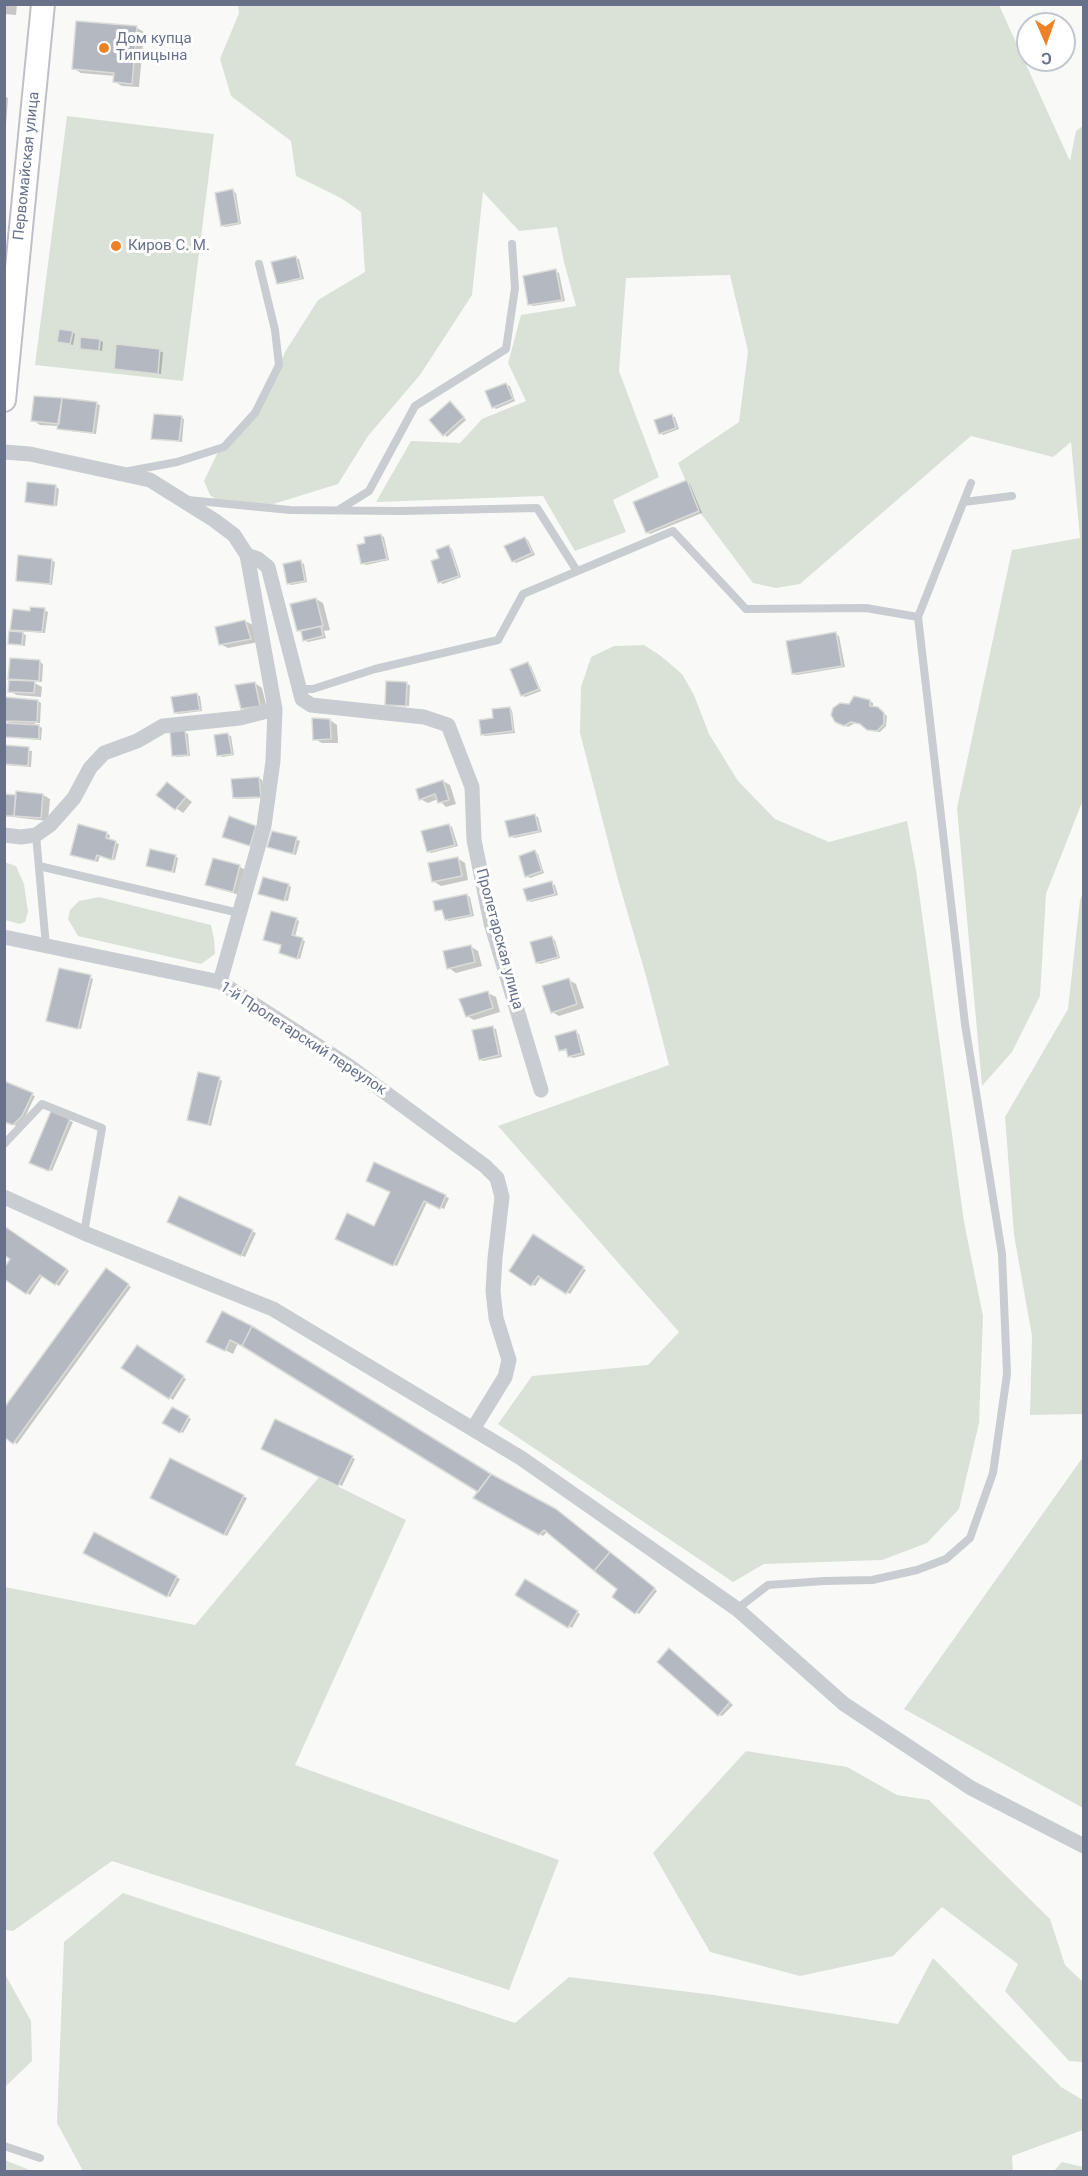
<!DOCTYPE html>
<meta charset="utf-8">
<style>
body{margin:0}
#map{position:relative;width:1088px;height:2176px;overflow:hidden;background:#f9faf7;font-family:Roboto,sans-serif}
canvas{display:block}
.frame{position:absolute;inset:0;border:6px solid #67728a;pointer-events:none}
.north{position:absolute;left:1016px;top:12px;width:60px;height:60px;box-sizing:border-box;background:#fff;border:2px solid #c2c7d0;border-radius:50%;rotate:178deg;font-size:16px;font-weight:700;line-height:24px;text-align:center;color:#67728a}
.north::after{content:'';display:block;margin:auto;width:21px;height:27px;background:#ec8225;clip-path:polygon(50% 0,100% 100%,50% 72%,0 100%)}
</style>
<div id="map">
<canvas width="1088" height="2176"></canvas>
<div class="frame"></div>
<div class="north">С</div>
</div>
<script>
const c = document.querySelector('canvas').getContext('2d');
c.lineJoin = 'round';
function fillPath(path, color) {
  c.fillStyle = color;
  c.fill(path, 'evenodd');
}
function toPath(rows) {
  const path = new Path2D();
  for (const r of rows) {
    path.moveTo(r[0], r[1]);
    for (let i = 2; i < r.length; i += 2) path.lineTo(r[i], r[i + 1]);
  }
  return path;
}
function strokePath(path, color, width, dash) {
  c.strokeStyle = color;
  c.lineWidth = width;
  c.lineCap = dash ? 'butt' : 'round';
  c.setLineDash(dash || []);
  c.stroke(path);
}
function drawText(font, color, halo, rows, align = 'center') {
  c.font = font + ' Roboto,sans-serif';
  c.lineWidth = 6;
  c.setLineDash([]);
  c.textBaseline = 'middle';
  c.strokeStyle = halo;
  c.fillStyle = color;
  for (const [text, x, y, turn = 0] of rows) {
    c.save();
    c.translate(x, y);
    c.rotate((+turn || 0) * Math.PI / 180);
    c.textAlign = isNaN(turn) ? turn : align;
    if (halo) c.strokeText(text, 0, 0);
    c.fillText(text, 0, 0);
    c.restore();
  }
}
const green = toPath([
 [238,5,999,5,1070,161,1076,131,1084,125,1083,800,1046,894,1040,996,1012,1052,982,1086,957,808,1012,550,1080,538,1071,442,1053,457,971,436,800,584,776,588,753,583,699,511,678,463,739,422,748,351,730,275,626,278,619,371,659,477,613,500,626,532,575,551,543,496,376,502,411,441,460,443,482,419,526,401,508,363,521,315,576,306,564,262,557,227,519,231,483,192,472,295,420,375,368,436,338,484,267,506,221,503,210,495,204,481,217,454,262,406,285,352,318,300,365,272,361,212,341,198,296,176,291,141,231,96,220,59,239,13],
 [67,116,214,134,183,381,35,365],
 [644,645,661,656,682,674,694,695,709,734,738,781,775,819,829,842,907,821,916,870,964,1222,983,1316,979,1423,959,1509,927,1543,882,1560,764,1564,733,1582,498,1424,532,1376,648,1365,679,1332,498,1126,669,1065,646,976,618,880,580,733,581,687,591,657,614,646],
 [4,862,16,866,24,884,28,912,25,922,20,924,5,920],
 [1083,892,1083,1414,1030,1415,1032,1336,1014,1235,1005,1117,1068,1009,1080,900],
 [99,897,211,925,214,939,215,954,201,964,78,936,68,919,70,910,79,901],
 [1083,1457,1083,1808,904,1709],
 [319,1477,406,1520,295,1765,559,1860,509,1990,112,1861,13,1931,5,1930,5,1587,195,1625],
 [746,1751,847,1767,897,1795,929,1800,1050,1919,1065,1965,1083,1982,1083,2062,1069,2061,1005,1991,1018,1964,942,1907,893,1956,800,1976,710,1952,653,1853],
 [123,1893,515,2023,569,1977,714,1995,898,2024,933,1958,1061,2087,1083,2100,1083,2130,1012,2156,1013,2172,83,2171,57,2123,64,1942],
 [5,1974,31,2021,32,2061,5,2087],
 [5,2160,32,2171,5,2171],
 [1062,2162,1083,2167,1083,2171,1054,2171]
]);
const shadow = toPath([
 [4,4,17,4,16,15,4,14],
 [137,28,144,32,139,87,122,86,115,82,116,76,81,73,73,68],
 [4,96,8,98,5,139,4,139],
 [233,191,236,193,241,224,225,227,222,225],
 [296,258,299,259,304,279,281,284,278,283],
 [556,271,559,273,565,301,533,306,530,304],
 [72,332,75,334,73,345,58,341],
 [99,340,103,342,102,351,81,348],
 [118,346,163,352,161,374,115,368],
 [506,385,510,386,515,401,496,409,493,407],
 [97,404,100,405,96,434,62,430,59,426,40,425,33,420],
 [453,405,466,420,447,437,431,420],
 [671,416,675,417,679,429,663,435,660,433],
 [181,417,184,419,182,442,153,438],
 [687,482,690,484,702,513,650,534,647,532],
 [56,487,59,489,57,506,26,501],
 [381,535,384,537,389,560,366,565,363,563],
 [525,538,528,540,535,555,516,563,513,561],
 [449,547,452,549,461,577,443,584,439,582,441,559],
 [51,560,55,562,52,585,17,580],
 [301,562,304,564,307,582,291,585,288,583],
 [316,599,323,603,330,630,324,631,326,638,308,642,304,640,303,633,298,630],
 [44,610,48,612,45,633,18,631,26,635,25,646,10,643,20,633,12,629,31,613],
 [245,621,253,625,258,642,228,648,220,644],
 [836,634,839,636,845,667,797,675,793,674],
 [40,662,43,664,42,682,31,681,42,687,41,697,17,695,9,691,16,682,10,678],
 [528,664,531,666,541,691,525,697,522,695],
 [255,683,262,688,267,709,249,712,242,708],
 [406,684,410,685,409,706,387,704],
 [197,695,200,696,202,711,178,714,175,712],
 [38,701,41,703,40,723,34,723,42,728,41,740,4,737,4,724,12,725,4,720],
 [870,701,873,703,873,708,881,711,887,716,886,726,880,732,872,731,863,725,855,723,848,727,839,723,850,705],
 [509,708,512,710,515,733,485,736,482,734,494,720],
 [330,720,337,725,338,743,322,743,315,739],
 [185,732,188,734,190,756,177,757,173,755],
 [228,735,231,736,234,755,222,757,219,755],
 [4,747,32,751,31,767,4,765],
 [259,778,262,780,264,798,237,799,234,797,232,781],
 [443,781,450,785,456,804,446,807,438,799,428,803,420,799],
 [174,788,192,802,183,813,158,795],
 [43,795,50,799,48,821,4,816,4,796],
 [535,816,538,817,542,832,514,838,510,836],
 [449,825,452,827,458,846,431,853,428,851],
 [273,832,300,841,296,855,269,847],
 [106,833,110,835,109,840,119,844,115,860,100,856,98,862,75,856],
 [535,852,538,854,544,873,530,878,526,876],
 [175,856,178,858,175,873,151,867],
 [457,858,465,863,468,880,441,886,433,881],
 [214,860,240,867,247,871,240,895,214,888,206,884],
 [551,883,555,885,558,895,531,902,528,900],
 [288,885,291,887,288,901,263,895],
 [467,895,470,897,474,916,449,921,446,919,444,911,436,910],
 [296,919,299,921,295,937,305,941,300,959,284,955],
 [552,938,555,940,560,958,540,964,537,962],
 [470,946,478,951,482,966,456,973,449,968],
 [90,977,93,979,81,1029,48,1020],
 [569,980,576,984,584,1008,559,1016,552,1012],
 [488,993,496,997,500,1012,474,1020,467,1016],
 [493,1028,496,1029,502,1057,483,1061,480,1059],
 [575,1032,579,1034,585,1055,573,1058,569,1056,568,1050,563,1051,560,1050],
 [219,1079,222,1081,211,1126,192,1121],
 [32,1095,35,1096,25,1117,17,1126,4,1121],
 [52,1112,73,1122,52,1171,34,1164],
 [375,1164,449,1198,444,1209,427,1202,397,1266,340,1240,375,1228,392,1192],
 [180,1198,256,1233,245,1257,172,1223],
 [4,1227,69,1271,59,1286,43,1275,30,1295,4,1277,13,1259],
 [534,1236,586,1270,570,1294,542,1276,535,1286,511,1271],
 [107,1270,131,1287,17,1444,4,1435],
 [222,1313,493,1476,559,1513,657,1591,639,1614,614,1597,619,1589,548,1531,543,1536,476,1497,480,1491,238,1343,233,1354,215,1345],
 [137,1347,186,1379,173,1400,124,1367],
 [172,1409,191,1419,183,1433,164,1422],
 [276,1421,355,1459,342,1486,263,1448],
 [171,1460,247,1498,227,1536,152,1497],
 [94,1534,180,1579,170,1597,85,1552],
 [526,1581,580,1614,572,1628,517,1595],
 [670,1649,733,1705,722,1716,719,1715]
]);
const building = toPath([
 [76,21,137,26,132,84,113,82,114,73,72,69,76,21],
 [233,189,239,223,221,226,215,193,233,189],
 [296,256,301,278,277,284,271,262,296,256],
 [556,269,562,300,528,305,523,276,556,269],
 [59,329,73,331,70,344,57,342,59,329],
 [80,337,100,339,99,351,80,349,80,337],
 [116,344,160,349,158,374,114,369,116,344],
 [506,383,513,399,492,408,485,391,506,383],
 [34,396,62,398,59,424,31,421,34,396],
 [62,398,97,402,93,433,57,429,62,398],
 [450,401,464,417,443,436,429,420,450,401],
 [154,414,182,416,179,441,151,439,154,414],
 [672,414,676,428,659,434,654,420,672,414],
 [687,480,699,511,646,533,633,502,687,480],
 [27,482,56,485,54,506,25,502,27,482],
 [381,534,387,559,361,564,357,545,365,543,364,537,381,534],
 [525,537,532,553,512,562,504,546,525,537],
 [449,545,459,576,438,583,431,561,439,558,436,550,449,545],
 [18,555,52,559,50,584,16,581,18,555],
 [301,560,305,581,287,584,283,564,301,560],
 [316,598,323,626,297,631,290,604,316,598],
 [30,607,45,608,42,632,10,630,13,609,30,611,30,607],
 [245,620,251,639,219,645,215,627,245,620],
 [321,626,323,636,303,641,301,631,321,626],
 [9,631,23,632,22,645,8,644,9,631],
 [836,632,842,666,792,674,786,641,836,632],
 [10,658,40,660,39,681,8,679,10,658],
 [528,662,539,689,521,696,510,669,528,662],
 [9,680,35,681,34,693,8,692,9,680],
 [386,681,407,682,406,706,385,705,386,681],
 [255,682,260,706,241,709,235,685,255,682],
 [197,693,200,710,174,713,171,697,197,693],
 [854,696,870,700,870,706,878,707,884,713,884,724,877,731,867,730,860,724,851,722,844,726,835,722,831,715,833,708,840,703,849,704,854,696],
 [4,697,38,700,37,722,4,721,4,697],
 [510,707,513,731,481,735,479,720,493,718,492,709,510,707],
 [312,718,330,719,331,739,313,740,312,718],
 [4,723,39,725,39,739,4,737,4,723],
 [185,730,188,755,172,756,170,732,185,730],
 [228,733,232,754,217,756,214,735,228,733],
 [4,745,29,747,28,766,4,764,4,745],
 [259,777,261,797,233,798,231,779,259,777],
 [443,780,449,800,438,803,435,794,419,800,416,789,443,780],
 [167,782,186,797,175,810,156,795,167,782],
 [16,791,43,794,41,818,14,816,16,791],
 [4,794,16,795,14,816,4,816,4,794],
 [535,814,539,831,509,837,505,821,535,814],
 [229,816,256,826,250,846,222,837,229,816],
 [78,824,107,832,106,838,116,841,112,860,97,855,95,861,70,855,78,824],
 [449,824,455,845,427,852,421,831,449,824],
 [272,831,297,837,293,854,267,847,272,831],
 [150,849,176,855,172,872,146,866,150,849],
 [535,850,542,871,525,877,519,856,535,850],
 [458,857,462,876,432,882,428,863,458,857],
 [213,858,240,865,233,892,205,885,213,858],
 [263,877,289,884,284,901,258,894,263,877],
 [552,881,555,894,527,901,523,889,552,881],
 [467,894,471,915,445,920,442,910,435,911,433,901,467,894],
 [271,911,297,918,292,935,303,938,297,959,279,953,281,945,263,940,271,911],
 [552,936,558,957,536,963,530,942,552,936],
 [471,945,475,962,447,969,443,951,471,945],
 [59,968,91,975,78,1029,46,1021,59,968],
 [569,978,577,1004,551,1013,542,986,569,978],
 [488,991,493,1008,466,1017,459,999,488,991],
 [493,1026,499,1055,479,1060,472,1030,493,1026],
 [576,1030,582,1053,568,1057,566,1049,559,1051,555,1036,576,1030],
 [198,1072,220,1077,208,1125,187,1120,198,1072],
 [4,1081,33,1093,22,1116,13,1125,4,1122,4,1081],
 [51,1111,70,1119,49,1171,29,1163,51,1111],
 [374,1162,446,1195,440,1209,424,1201,393,1266,335,1239,347,1213,374,1226,390,1192,366,1181,374,1162],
 [179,1196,253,1230,241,1256,167,1222,179,1196],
 [4,1226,67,1269,55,1285,40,1275,26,1294,4,1279,4,1268,10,1259,4,1255,4,1226],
 [533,1234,584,1267,566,1294,538,1276,531,1286,509,1271,533,1234],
 [106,1268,129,1284,13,1444,4,1437,4,1408,106,1268],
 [222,1311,252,1326,242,1346,230,1340,225,1351,206,1342,222,1311],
 [252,1326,491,1474,478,1492,242,1346,252,1326],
 [137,1345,184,1376,169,1399,121,1368,137,1345],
 [172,1407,189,1416,180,1433,162,1423,172,1407],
 [275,1419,353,1456,338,1486,261,1449,275,1419],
 [170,1458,244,1495,224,1535,150,1498,170,1458],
 [491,1474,556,1509,610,1552,594,1571,544,1530,539,1535,473,1498,491,1474],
 [94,1532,177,1576,167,1597,83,1553,94,1532],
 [610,1552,655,1588,635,1614,612,1597,617,1589,594,1571,610,1552],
 [525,1579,578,1611,568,1628,515,1595,525,1579],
 [669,1648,730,1702,718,1716,657,1662,669,1648]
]);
const lane = toPath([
 [129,471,177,462,224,447,255,413,279,365,275,330,259,264],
 [188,500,290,510,401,511,537,508,577,571],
 [964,502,1012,496],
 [340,509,369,491,415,406,506,349,515,288,512,244],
 [300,689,313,689,375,669,498,640,523,594,673,531,746,609,866,608,918,617],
 [36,835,46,946],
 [39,866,239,913],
 [4,1144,42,1104,102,1128,84,1233],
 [737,1609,768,1585,824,1581,872,1580,917,1570,946,1559,970,1538,993,1473,1007,1374,1002,1254,965,1024,918,617,971,483],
 [4,2146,40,2158]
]);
const street = toPath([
 [4,452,30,454,150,480,214,520,234,535,247,555,258,559,268,567,302,699,311,705,424,717,448,725,472,787,474,840,491,923,541,1090],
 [4,835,21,837,36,835,50,825,74,798,90,768,104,753,137,741,163,726,240,718,275,709],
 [4,937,220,982,349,1066,485,1166,497,1178,502,1197,495,1258,493,1291,496,1318,509,1360,505,1377,473,1429],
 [220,982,264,826,273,761,275,709,247,555],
 [4,1197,84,1233,273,1309,521,1458,737,1609,844,1704,971,1788,1084,1846]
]);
const secondary = toPath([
 [4,400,43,4]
]);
const markers = [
 [104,48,6,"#ec8225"],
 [116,246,6,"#ec8225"]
];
const poiNames = [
 ["Дом купца",116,39],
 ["Типицына",116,56],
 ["Киров С. М.",128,246]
];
const streetNames = [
 ["Первомайская улица",27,166,-84],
 ["Пролетарская улица",499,939,75],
 ["1-й Пролетарский переулок",303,1039,33]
];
fillPath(green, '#dae2d8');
fillPath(shadow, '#0003');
fillPath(building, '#b4b9c1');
strokePath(building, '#dbdcd9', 1.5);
strokePath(secondary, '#bec0c7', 26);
strokePath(lane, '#c9ccd0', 8);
strokePath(street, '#c9ccd0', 15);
strokePath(secondary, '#fff', 22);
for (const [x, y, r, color] of markers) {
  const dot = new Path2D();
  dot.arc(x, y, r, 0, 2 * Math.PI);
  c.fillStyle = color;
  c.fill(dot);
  strokePath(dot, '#fff', 2);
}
drawText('15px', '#67728a', '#fff', poiNames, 'left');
drawText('15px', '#67728a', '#fff', streetNames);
</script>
